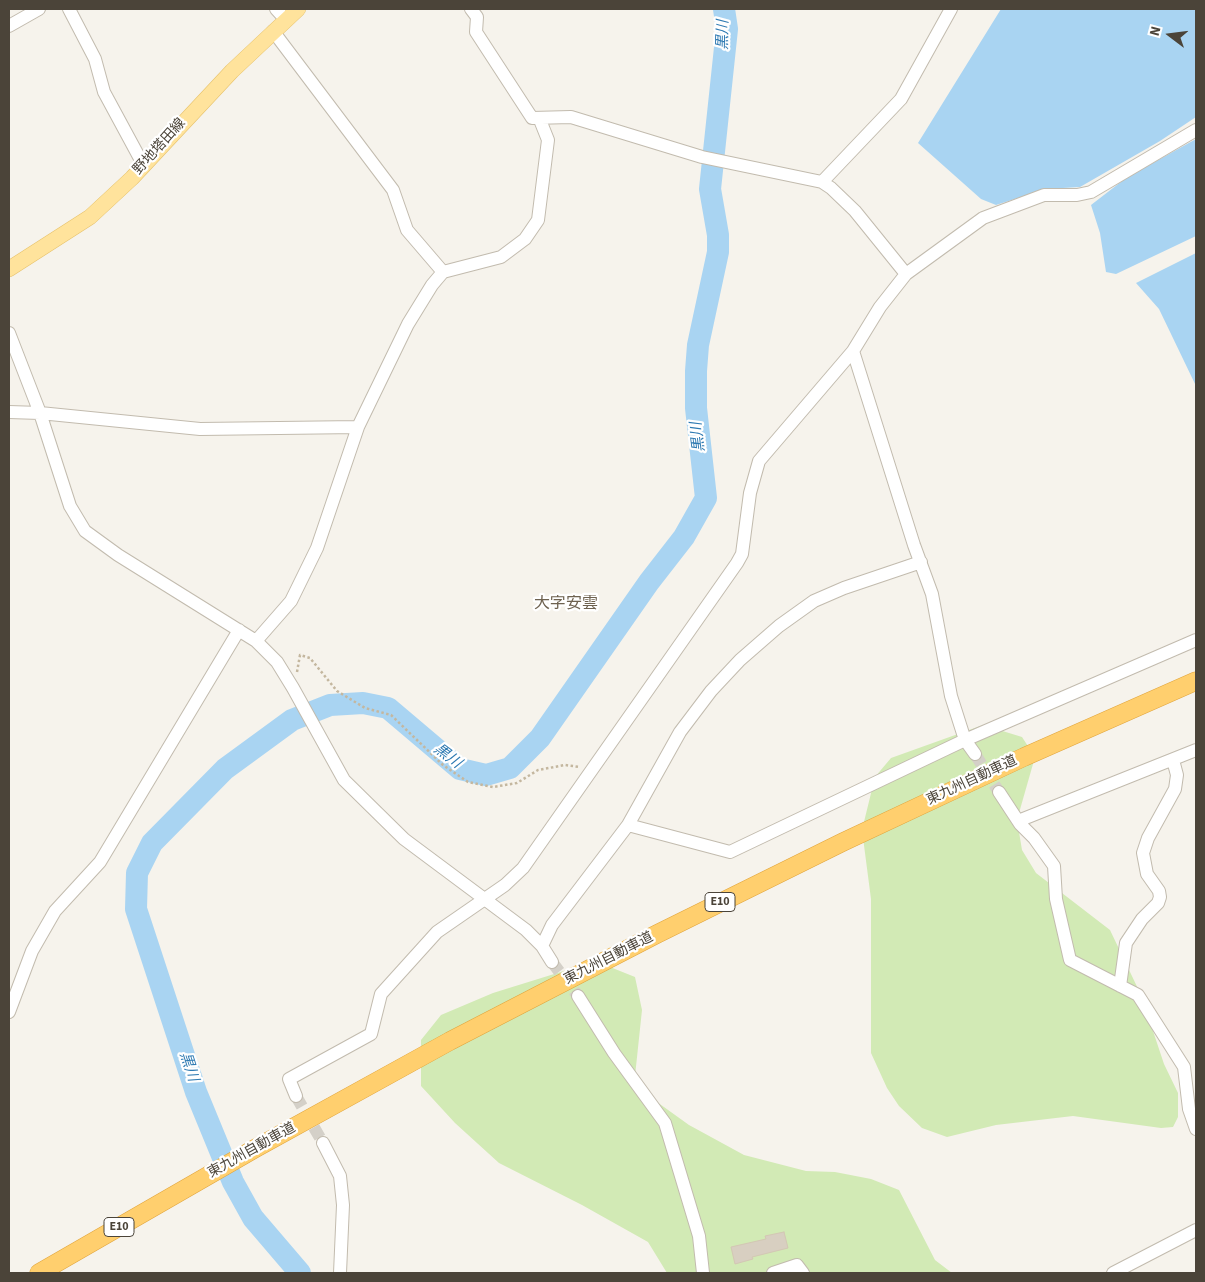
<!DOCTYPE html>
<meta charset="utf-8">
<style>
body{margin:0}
#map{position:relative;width:1205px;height:1282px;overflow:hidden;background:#f6f3ec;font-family:"Source Sans 3",sans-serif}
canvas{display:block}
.frame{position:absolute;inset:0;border:10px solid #4b4439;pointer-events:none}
.north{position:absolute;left:1145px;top:10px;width:50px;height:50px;-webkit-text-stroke:4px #fff;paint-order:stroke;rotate:285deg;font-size:14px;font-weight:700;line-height:20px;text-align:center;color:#4b4439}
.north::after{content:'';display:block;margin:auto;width:18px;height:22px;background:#4b4439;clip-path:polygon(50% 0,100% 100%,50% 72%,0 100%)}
</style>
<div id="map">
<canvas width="1205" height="1282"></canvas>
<div class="frame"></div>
<div class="north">N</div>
</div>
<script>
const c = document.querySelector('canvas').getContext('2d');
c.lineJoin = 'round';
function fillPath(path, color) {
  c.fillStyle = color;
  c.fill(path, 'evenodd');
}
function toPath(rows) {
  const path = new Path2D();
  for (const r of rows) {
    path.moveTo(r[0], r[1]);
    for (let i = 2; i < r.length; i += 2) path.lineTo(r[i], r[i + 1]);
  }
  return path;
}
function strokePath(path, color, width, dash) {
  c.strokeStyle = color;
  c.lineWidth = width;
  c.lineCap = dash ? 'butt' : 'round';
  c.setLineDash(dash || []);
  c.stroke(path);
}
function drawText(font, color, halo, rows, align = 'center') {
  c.font = font + ' "Source Sans 3","Noto Sans JP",sans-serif';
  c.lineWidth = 4.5;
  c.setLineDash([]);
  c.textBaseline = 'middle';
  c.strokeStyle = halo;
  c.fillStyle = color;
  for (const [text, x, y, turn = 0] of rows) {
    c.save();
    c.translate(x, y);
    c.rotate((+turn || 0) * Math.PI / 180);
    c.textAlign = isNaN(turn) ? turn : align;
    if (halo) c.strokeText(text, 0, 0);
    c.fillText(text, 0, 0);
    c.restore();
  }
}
const green = toPath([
 [983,725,1022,737,1035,757,1017,820,1022,850,1036,873,1110,930,1141,995,1164,1064,1178,1093,1178,1117,1173,1127,1161,1128,1073,1116,996,1125,947,1137,922,1128,899,1106,887,1088,871,1053,871,899,862,830,875,777,891,758],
 [610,967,635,977,642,1010,635,1076,650,1097,689,1125,744,1155,806,1171,835,1172,871,1179,899,1190,935,1260,952,1273,667,1273,648,1242,582,1205,499,1163,455,1123,421,1086,421,1040,441,1015,493,993,567,970]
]);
const water = toPath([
 [1001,9,1196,9,1196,117,1160,141,1080,187,1046,189,996,205,981,199,918,143],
 [1196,139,1196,236,1116,274,1106,272,1100,233,1091,205,1126,178],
 [1196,253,1196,386,1159,309,1136,283]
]);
const river = toPath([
 [300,1273,253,1218,233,1182,196,1092,136,909,137,873,152,843,225,769,292,720,330,705,363,703,388,708,460,769,486,775,510,768,540,738,649,582,684,537,706,498,696,408,696,371,698,345,718,252,718,235,710,189,727,29,724,9]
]);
const building = toPath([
 [784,1232,788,1248,752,1257,753,1259,735,1264,731,1247,766,1239,765,1236,784,1232]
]);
const minorTunnel = toPath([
 [975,754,999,792],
 [552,962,578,996],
 [296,1096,323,1143]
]);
const path = toPath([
 [297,672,300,655,310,658,337,691,365,708,391,715,443,765,468,782,493,787,517,783,538,770,565,765,580,767]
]);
const minor = toPath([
 [69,9,95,59,104,92,144,166],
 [276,9,286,20],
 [471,9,477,17,476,32,532,118,571,117,702,157,822,182,831,188,855,211,906,274],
 [9,26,39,9],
 [273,31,393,190,407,230,443,272],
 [822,182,901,99,951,9],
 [9,333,40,413,70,506,85,531,118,555,256,641,277,662,293,688,344,780,404,839,526,930,542,946,552,962],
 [853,351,914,545,932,594,951,696,965,740,975,754],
 [9,412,40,413,200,429,358,427],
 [256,641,291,601,317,548,358,427,408,324,432,285,443,272,501,257,525,239,538,220,548,140,540,120],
 [999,792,1020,824,1034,838,1054,866,1056,899,1070,960,1138,995,1184,1067,1189,1109,1196,1129],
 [1018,821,1196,750],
 [628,825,730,852,965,740,1196,640],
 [542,946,552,925,628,825,680,732,711,691,740,660,779,626,814,601,844,588,921,562],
 [1120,986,1126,943,1142,919,1158,903,1160,897,1159,891,1147,874,1143,853,1148,838,1175,789,1177,775,1173,760],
 [578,996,614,1053,665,1123,699,1236,703,1273],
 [9,1012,32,951,55,911,100,862,239,630],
 [296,1096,289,1079,371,1034,381,994,437,932,505,885,523,868,737,563,742,554,750,493,759,461,853,351,880,307,906,274,983,218,1044,195,1077,195,1091,192,1196,130],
 [323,1143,340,1176,343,1205,340,1273],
 [773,1273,797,1265,803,1273],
 [1113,1273,1196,1230]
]);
const major = toPath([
 [9,269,90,217,132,178,232,71,298,9]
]);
const highway = toPath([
 [39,1273,256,1148,450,1041,657,934,843,842,1024,757,1196,681]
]);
const shields = [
 [720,902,30],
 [119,1227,30]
];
const shieldNames = [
 ["E10",720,902],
 ["E10",119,1227]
];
const streetNames = [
 ["野地塔田線",160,147,-48],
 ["東九州自動車道",972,781,-25],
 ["東九州自動車道",609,959,-27],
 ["東九州自動車道",252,1151,-29]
];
const waterNames = [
 ["黒川",724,35,-89],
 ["黒川",699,437,-97],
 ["黒川",447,757,37],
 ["黒川",188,1067,72]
];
const quarterNames = [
 ["大字安雲",566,604]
];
fillPath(green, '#d2eab5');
fillPath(water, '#a9d4f2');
strokePath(river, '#a9d4f2', 22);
fillPath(building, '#d8cfc1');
strokePath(building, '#d3c7b4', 1);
strokePath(minorTunnel, '#d4d0c8', 12, [12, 6]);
strokePath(minor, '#c2bbae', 14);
strokePath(major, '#e6c16a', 16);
strokePath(highway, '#e0a43c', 19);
strokePath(path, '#c4b79f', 2.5, [2.5, 2.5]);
strokePath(minor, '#fff', 12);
strokePath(major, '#ffe39c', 15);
strokePath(highway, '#ffcf6e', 18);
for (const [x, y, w] of shields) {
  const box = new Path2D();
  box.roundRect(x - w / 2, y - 9.5, w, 19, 4);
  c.fillStyle = '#fff';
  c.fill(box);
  strokePath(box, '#4b4439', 1);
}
drawText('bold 12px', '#4b4439', null, shieldNames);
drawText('14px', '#4b4439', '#fff', streetNames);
drawText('italic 15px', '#2e7ab2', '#fff', waterNames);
drawText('16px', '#6e6250', '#fff', quarterNames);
</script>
